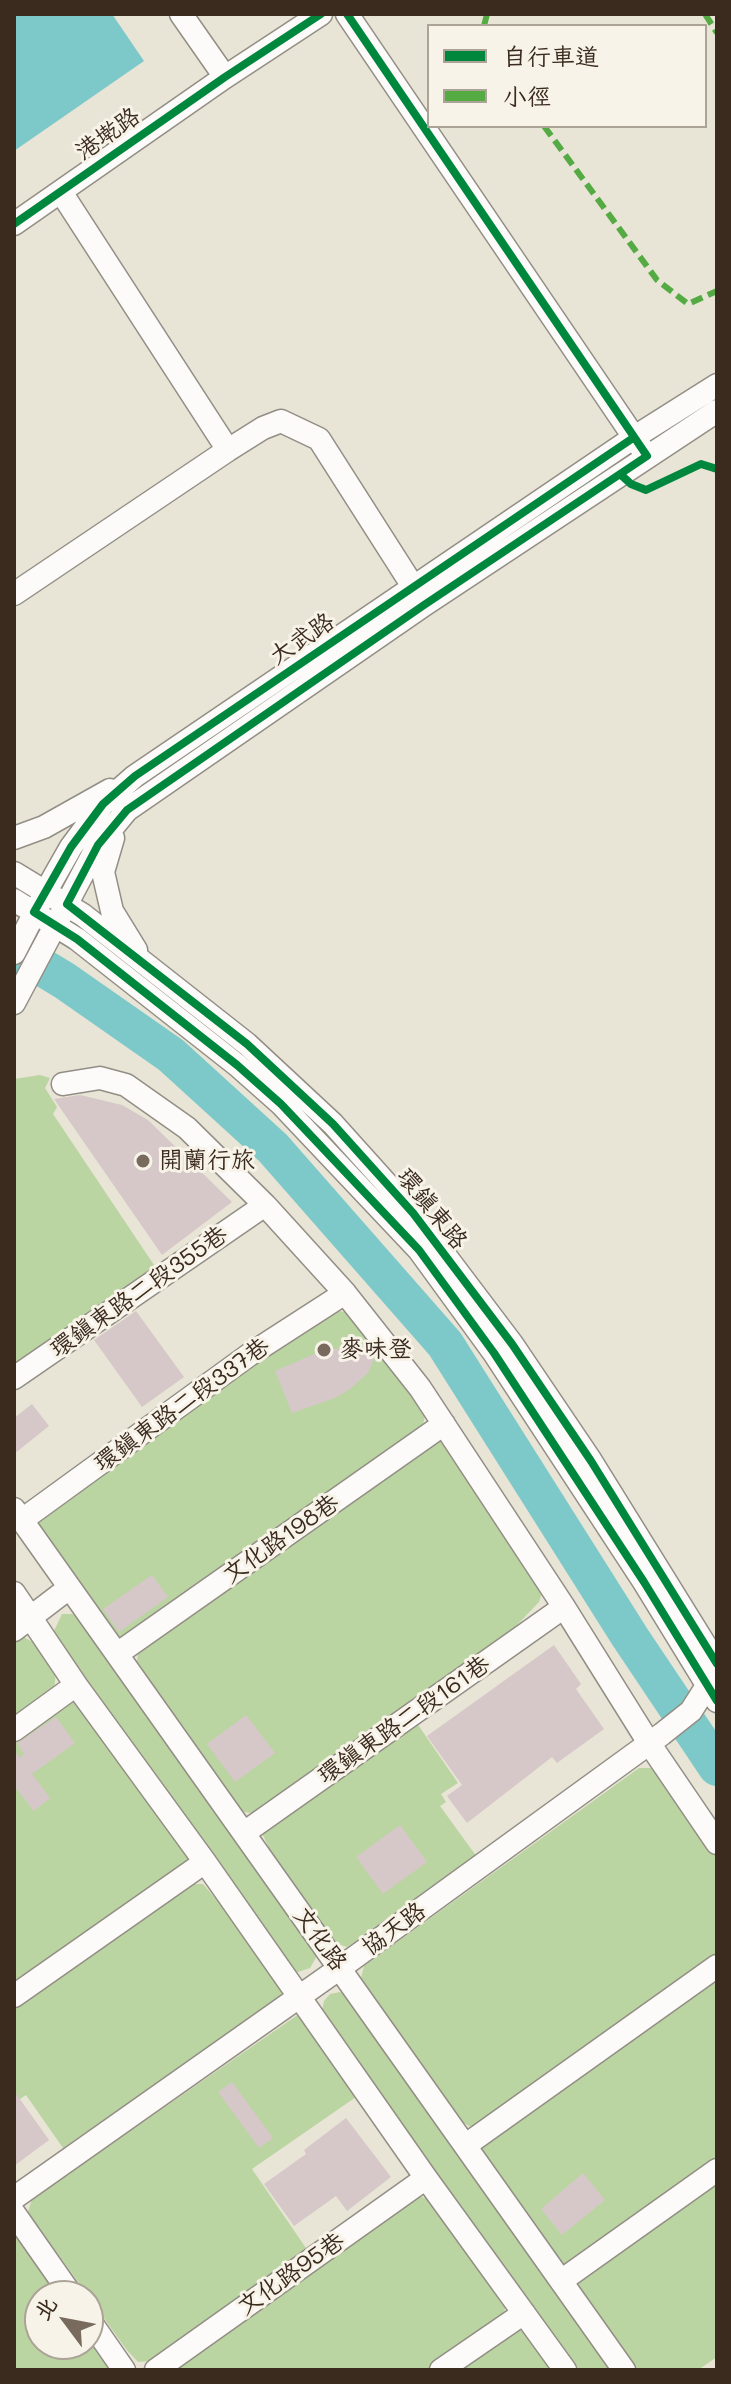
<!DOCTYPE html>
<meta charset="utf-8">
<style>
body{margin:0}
#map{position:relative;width:731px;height:2384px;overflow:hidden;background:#e8e4d6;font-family:Mali,"LXGW WenKai TC",sans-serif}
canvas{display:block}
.frame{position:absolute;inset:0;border:16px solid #3b2a1e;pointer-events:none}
.legend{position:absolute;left:427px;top:24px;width:280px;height:104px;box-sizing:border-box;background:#f7f3e8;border:2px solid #aca397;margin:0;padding:10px 14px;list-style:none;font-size:24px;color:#3b2a1e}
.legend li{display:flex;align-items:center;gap:16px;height:40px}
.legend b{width:40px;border:2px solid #aca397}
.north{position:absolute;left:24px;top:2280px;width:80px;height:80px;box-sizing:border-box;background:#f7f3e8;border:2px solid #aca397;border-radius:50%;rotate:302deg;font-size:22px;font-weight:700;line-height:32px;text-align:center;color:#3b2a1e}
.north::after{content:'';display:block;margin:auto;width:28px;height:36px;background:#786b5e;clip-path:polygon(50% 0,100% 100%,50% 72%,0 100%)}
</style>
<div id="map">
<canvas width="731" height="2384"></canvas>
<div class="frame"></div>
<ul class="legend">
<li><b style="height:10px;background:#00873e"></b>自行車道</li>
<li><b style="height:10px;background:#55ab43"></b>小徑</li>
</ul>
<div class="north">北</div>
</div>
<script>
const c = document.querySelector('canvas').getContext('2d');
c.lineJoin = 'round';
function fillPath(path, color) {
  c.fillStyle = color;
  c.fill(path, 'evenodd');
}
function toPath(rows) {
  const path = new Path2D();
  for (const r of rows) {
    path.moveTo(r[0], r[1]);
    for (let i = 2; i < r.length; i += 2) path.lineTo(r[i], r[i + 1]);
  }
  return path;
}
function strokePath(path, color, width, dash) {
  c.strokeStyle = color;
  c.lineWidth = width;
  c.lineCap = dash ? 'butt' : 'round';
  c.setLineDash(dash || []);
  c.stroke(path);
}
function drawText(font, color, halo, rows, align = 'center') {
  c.font = font + ' Mali,"LXGW WenKai TC",sans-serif';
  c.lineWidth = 6;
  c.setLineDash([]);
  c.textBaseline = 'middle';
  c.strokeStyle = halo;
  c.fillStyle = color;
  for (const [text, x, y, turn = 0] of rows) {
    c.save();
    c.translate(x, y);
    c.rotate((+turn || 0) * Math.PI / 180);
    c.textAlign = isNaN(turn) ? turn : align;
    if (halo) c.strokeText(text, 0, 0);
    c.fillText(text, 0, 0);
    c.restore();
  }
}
const green = toPath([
 [40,1075,50,1078,45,1088,57,1107,53,1114,156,1268,14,1367,14,1079],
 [328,1310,347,1312,373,1348,406,1380,418,1397,425,1416,422,1429,123,1643,40,1536,39,1520],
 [439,1441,448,1446,544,1586,539,1602,515,1627,393,1720,257,1814,238,1811,197,1749,136,1668,139,1646],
 [62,1614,72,1614,81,1617,318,1954,310,1968,295,1973,59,1645,53,1633],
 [24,1637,41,1647,56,1671,54,1691,14,1719,14,1643],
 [68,1700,84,1705,189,1854,188,1867,14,1987,14,1736],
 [414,1719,458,1783,441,1794,446,1802,440,1806,477,1857,347,1947,335,1943,293,1887,270,1850,262,1833],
 [639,1768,652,1768,661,1774,717,1857,717,1961,474,2129,464,2123,446,2105,369,1994,361,1978,364,1966],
 [190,1884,203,1884,222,1906,275,1980,283,1996,63,2148,26,2095,14,2103,14,2005],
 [717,1971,717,2165,568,2266,556,2262,480,2152,485,2137],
 [340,1992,349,1998,614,2370,574,2370,322,2011,324,2001,330,1994],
 [299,2014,356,2097,252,2169,308,2251,149,2361,138,2362,126,2349,28,2212,32,2199],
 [717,2177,717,2357,698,2370,632,2370,576,2293,576,2282],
 [414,2195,429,2199,505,2305,504,2318,431,2370,168,2370],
 [14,2232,61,2296,40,2296,40,2344,88,2344,88,2333,114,2370,14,2370],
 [508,2331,522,2331,552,2370,456,2370]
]);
const water = toPath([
 [14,14,112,14,144,61,14,151]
]);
const river = toPath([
 [14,950,65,981,171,1055,273,1148,445,1344,630,1637,717,1767]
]);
const building = toPath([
 [80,1095,122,1105,148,1120,232,1202,162,1255,54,1099],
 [136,1311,184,1377,142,1407,94,1340],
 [360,1348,375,1357,368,1373,350,1389,335,1398,292,1413,275,1371,312,1355,334,1349],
 [32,1404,49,1426,14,1454,14,1418],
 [152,1575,168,1597,119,1632,103,1609],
 [554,1645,581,1684,576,1689,604,1729,557,1763,552,1757,467,1823,447,1796,462,1785,427,1736],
 [246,1715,275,1753,235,1782,207,1744],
 [56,1717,75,1743,32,1774,50,1798,34,1811,14,1786,14,1750,20,1758,24,1754,17,1743],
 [400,1825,427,1862,383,1894,356,1857],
 [232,2082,273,2138,259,2148,218,2092],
 [14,2091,49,2140,14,2166],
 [346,2118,391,2177,347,2211,336,2196,294,2226,264,2184,306,2154,304,2150],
 [583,2173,605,2200,562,2235,541,2209]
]);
const minor = toPath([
 [181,14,225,77],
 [347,14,642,449],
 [61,192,228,450],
 [14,224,225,77,321,14],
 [14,594,228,450,263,428,281,421,319,439,421,599],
 [14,838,44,827,110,790],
 [113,838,103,872,112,911,136,950],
 [14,873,83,915,247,1044,333,1124,413,1213,512,1344,591,1461,717,1664],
 [14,900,77,939,237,1065,281,1104,419,1250,494,1353,644,1582,717,1701],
 [14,953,46,891,71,847,103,804,135,776,633,438,717,385],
 [14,1003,98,845,127,810,424,605,717,411],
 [63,1084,100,1078,126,1085,187,1128,265,1205,345,1293,420,1388,564,1607,649,1743,717,1843],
 [14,1378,265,1205],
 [14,1509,624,2370],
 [22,1520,249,1355,345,1293],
 [14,1593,76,1685,205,1862,426,2178,565,2370],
 [14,1630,69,1588],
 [117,1654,444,1424],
 [14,1730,76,1685],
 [244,1833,564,1607],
 [14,1996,205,1862],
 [466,2145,717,1966],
 [14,2198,340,1968,662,1734,691,1711,712,1678],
 [14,2213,72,2296],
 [561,2281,717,2170],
 [88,2318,124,2370],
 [156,2370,426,2178],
 [441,2370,524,2313]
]);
const quiet = toPath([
 [705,14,717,33],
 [484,26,487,14],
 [544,126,657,280,688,304,717,291]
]);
const cycleway = toPath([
 [347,14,647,456,424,605,127,810,98,845,67,904,247,1044,333,1124,413,1213,512,1344,591,1461,717,1664],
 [14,224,225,77,321,14],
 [633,438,135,776,103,804,71,847,34,912,77,939,237,1065,281,1104,419,1250,494,1353,644,1582,717,1701],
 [620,474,631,484,646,490,701,464,717,469]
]);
const markers = [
 [143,1161,8,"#786b5e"],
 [324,1350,8,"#786b5e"]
];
const streetNames = [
 ["港墘路",108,134,-35],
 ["大武路",302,639,-34],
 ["環鎮東路",432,1209,51],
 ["環鎮東路二段355巷",139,1292,-35],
 ["環鎮東路二段337巷",182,1405,-36],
 ["文化路198巷",281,1539,-35],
 ["環鎮東路二段161巷",404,1720,-35],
 ["協天路",394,1929,-36],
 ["文化路",320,1939,54],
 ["文化路95巷",291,2274,-35]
];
const poiNames = [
 ["開蘭行旅",159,1161],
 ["麥味登",340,1350]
];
fillPath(green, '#bbd5a2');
fillPath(water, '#7dc9c9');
strokePath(river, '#7dc9c9', 38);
fillPath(building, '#d6c8c8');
strokePath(minor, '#938e85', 25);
strokePath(minor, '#fcfbf9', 22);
strokePath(quiet, '#55ab43', 6, [12, 6]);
strokePath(cycleway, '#00873e', 8);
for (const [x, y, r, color] of markers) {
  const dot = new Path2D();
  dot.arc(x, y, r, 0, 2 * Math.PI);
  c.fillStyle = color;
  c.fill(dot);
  strokePath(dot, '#f7f3e8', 3);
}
drawText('24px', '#3b2a1e', '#f7f3e8', streetNames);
drawText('24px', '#3b2a1e', '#f7f3e8', poiNames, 'left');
</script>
